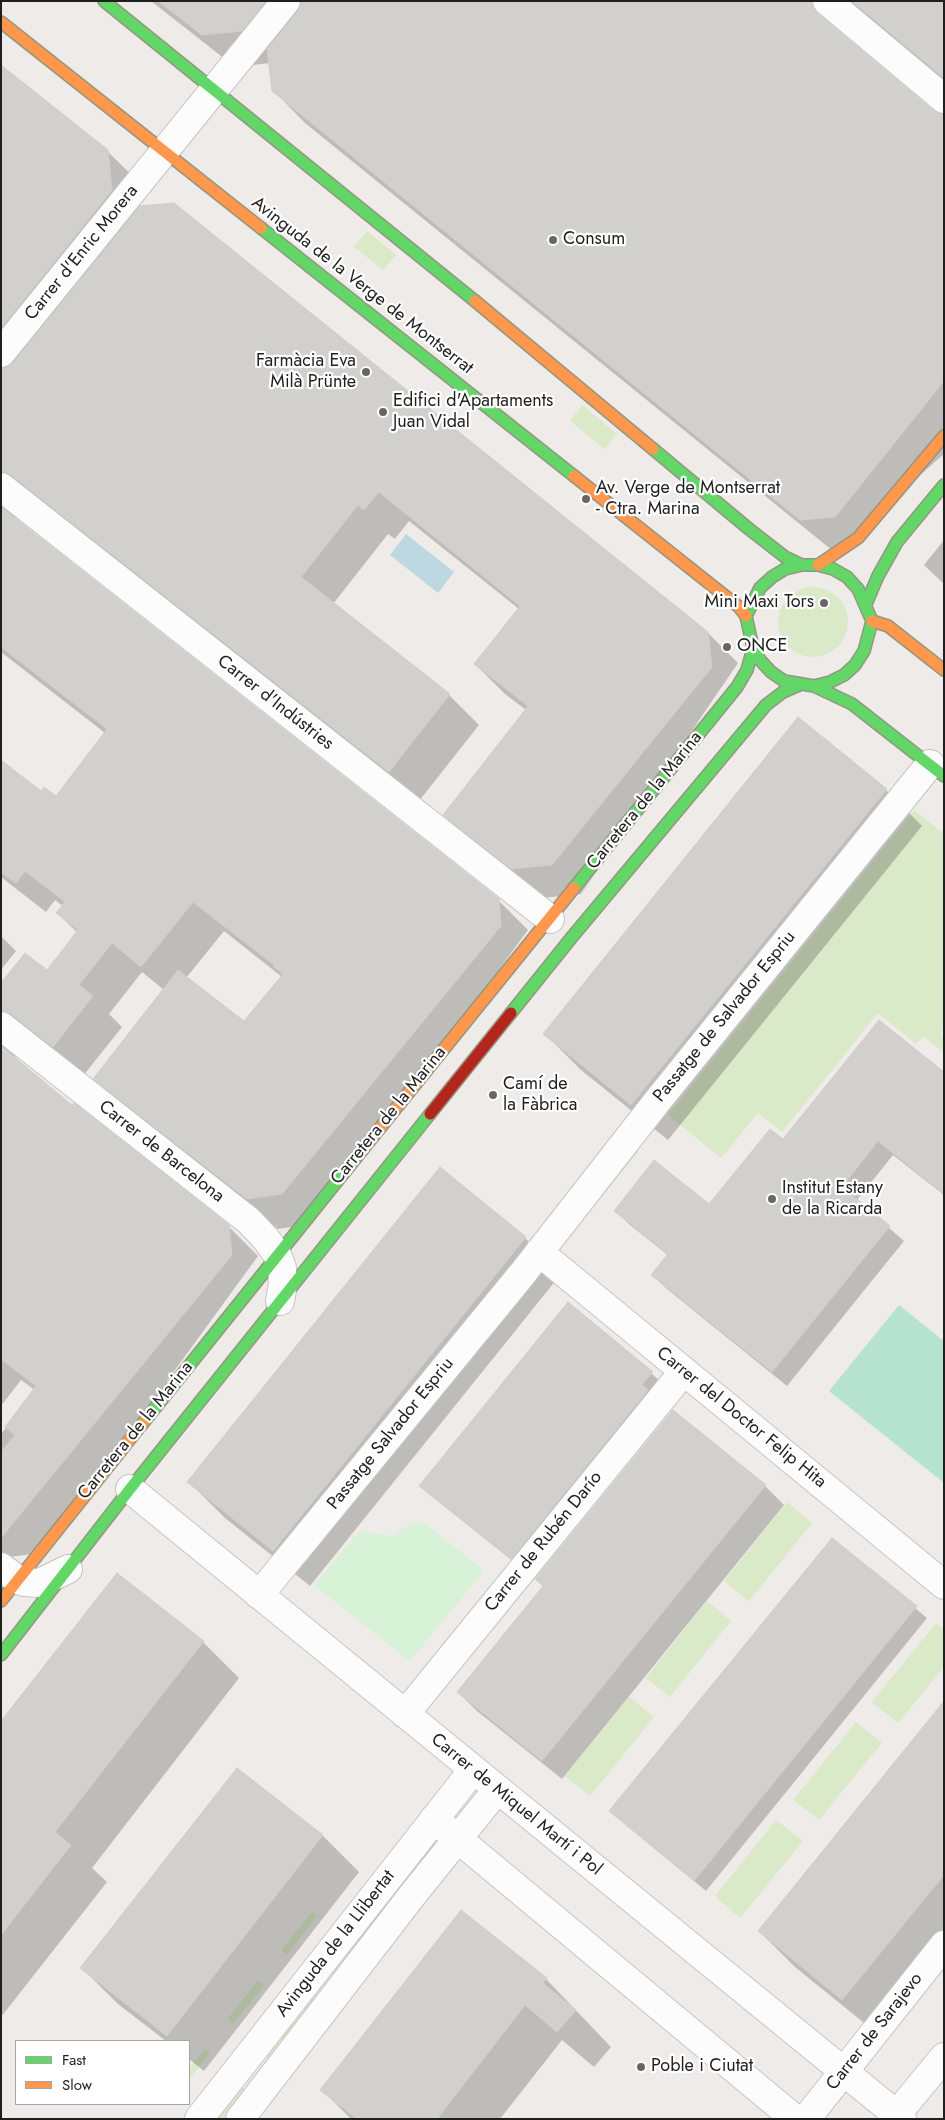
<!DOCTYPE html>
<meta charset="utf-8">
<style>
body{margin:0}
#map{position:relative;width:945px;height:2120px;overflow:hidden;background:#eeebe8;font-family:Jost,sans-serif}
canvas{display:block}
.frame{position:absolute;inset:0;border:2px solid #1f1f1f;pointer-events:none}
.legend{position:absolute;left:15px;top:2040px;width:175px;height:65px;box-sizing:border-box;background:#fff;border:1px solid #a5a5a5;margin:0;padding:6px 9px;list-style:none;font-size:15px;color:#1f1f1f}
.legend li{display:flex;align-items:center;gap:10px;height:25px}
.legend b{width:25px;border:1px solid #a5a5a5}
</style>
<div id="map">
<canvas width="945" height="2120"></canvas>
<div class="frame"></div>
<ul class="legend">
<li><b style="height:6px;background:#63d668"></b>Fast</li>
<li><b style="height:6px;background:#ff974d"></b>Slow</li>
</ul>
</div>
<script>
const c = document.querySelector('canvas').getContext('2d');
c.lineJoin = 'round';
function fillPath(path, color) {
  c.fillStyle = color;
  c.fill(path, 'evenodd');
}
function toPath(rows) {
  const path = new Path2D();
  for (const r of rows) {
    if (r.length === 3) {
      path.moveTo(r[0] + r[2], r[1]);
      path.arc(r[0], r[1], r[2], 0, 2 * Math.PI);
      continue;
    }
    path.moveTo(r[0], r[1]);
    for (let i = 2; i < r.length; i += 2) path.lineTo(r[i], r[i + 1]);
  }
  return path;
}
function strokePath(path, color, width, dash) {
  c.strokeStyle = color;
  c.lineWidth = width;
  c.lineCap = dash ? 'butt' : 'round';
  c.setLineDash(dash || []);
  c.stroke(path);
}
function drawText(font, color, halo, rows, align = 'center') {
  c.font = font + ' Jost,sans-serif';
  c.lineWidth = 4.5;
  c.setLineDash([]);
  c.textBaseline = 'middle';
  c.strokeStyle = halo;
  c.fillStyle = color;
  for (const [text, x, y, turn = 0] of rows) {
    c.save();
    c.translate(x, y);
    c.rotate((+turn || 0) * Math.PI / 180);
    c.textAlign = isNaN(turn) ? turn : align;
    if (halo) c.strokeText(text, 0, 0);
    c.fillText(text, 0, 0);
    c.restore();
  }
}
const grass = toPath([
 [367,231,396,255,383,270,354,247],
 [582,405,617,434,605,449,570,421],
 [813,622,35],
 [914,810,944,834,944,1027,941,1033,944,1041,944,1053,923,1036,916,1044,878,1013,782,1132,758,1113,721,1158,668,1115],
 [634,1148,638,1152,561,1247,557,1243],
 [787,1502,812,1523,749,1601,724,1581],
 [707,1601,731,1621,670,1697,646,1678],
 [936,1623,944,1629,944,1667,898,1723,872,1702],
 [629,1697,654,1717,590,1796,565,1776],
 [856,1722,882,1743,819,1820,793,1800],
 [776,1820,803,1841,740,1918,715,1896],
 [392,1889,400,1896,352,1958,343,1951],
 [312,1912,317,1916,287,1955,281,1950],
 [258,1980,264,1985,233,2024,227,2019],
 [313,1991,321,1997,271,2060,264,2054],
 [205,2048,210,2053,189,2080,189,2068],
 [239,2085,247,2091,226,2119,213,2119]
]);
const park = toPath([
 [417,1522,427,1525,484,1571,410,1661,314,1585,358,1533,363,1532,389,1536,395,1535,411,1523]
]);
const pitch = toPath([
 [899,1305,944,1341,944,1483,829,1391]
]);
const water = toPath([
 [406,534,454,572,438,593,390,555]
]);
const shadow = toPath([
 [151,1,787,1,933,112,944,115,944,454,833,551,305,123,273,90,270,63,235,67],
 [850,1,944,1,944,82,869,20],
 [1,66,107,151,138,181,140,208,708,633,738,663,581,894,542,898,474,844,444,815,526,710,505,694,475,664,519,609,409,521,395,539,388,534,333,604,449,695,479,725,419,801,19,507,15,516,15,520,498,900,528,930,312,1224,278,1229,124,1108,95,1078,164,990,142,972,109,1014,122,1027,83,1076,15,1054,15,1060,73,1107,228,1226,258,1256,42,1553,1,1558,1,1434,35,1390,21,1380,1,1406,1,985,47,972,78,933,57,913,63,906,55,900,46,912,1,877,1,761,41,793,56,797,105,733,1,652],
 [224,931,282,977,244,1023,186,978],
 [944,540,944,584,924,565],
 [886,790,922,826,668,1140,581,1070,545,1034],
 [1,936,16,951,1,970],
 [944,1074,944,1195,893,1155,857,1200,904,1241,787,1386,667,1289,653,1275,669,1256,630,1225,615,1211,710,1205,783,1141],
 [525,1238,561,1274,310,1586,225,1518,189,1482],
 [568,1304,659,1380,519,1566,428,1493],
 [673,1412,765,1486,784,1505,562,1779,477,1711,458,1692,544,1587],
 [832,1539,927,1618,706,1891,611,1811],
 [203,1642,239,1678,92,1868,107,1882,1,2017,1,1724],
 [944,1703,944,1956,879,2035,795,1967,759,1931],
 [237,1770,323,1836,359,1872,204,2071,189,2059,189,2041,166,2041,118,2004,82,1968],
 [546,1979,611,2047,594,2067,562,2040,500,2119,351,2119,322,2090]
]);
const building = toPath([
 [158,1,266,1,242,31,202,35,158,1],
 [301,1,812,1,813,7,817,13,934,111,944,114,944,381,835,517,800,520,272,91,267,49,298,11,301,1],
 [852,1,944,1,944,78,852,1],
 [1,65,108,150,112,190,1,328,1,65],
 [174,203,708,632,712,667,552,865,511,869,443,815,528,706,474,664,520,606,379,492,364,510,358,505,301,577,450,694,389,772,11,475,1,472,1,368,7,367,13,363,140,206,174,203],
 [1,507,499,899,501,926,282,1194,247,1199,93,1079,178,970,244,1021,283,974,273,966,274,965,193,902,141,967,112,943,79,985,93,996,53,1047,11,1014,1,1011,1,983,25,953,47,970,78,930,56,913,65,902,25,871,16,883,1,872,1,760,41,791,44,787,56,796,107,729,1,647,1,507],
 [798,717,887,789,631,1105,543,1034,798,717],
 [879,1020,944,1072,944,1194,878,1141,842,1187,890,1226,772,1372,651,1275,668,1254,614,1211,654,1160,709,1204,770,1129,783,1139,879,1020],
 [1,1046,72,1105,74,1103,229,1225,232,1255,1,1538,1,1452,15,1435,5,1427,36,1386,1,1359,1,1046],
 [440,1167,526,1237,273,1551,187,1482,440,1167],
 [568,1302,653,1372,642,1385,648,1390,511,1559,419,1486,568,1302],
 [673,1410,766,1485,542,1761,457,1692,543,1586,535,1579,673,1410],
 [832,1538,917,1606,694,1881,609,1811,832,1538],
 [117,1573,204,1641,55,1832,71,1845,1,1935,1,1721,117,1573],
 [944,1701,944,1875,842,2000,758,1931,944,1701],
 [237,1768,323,1835,167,2036,80,1968,237,1768],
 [461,1910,547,1978,543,1983,576,2010,557,2032,525,2005,437,2119,357,2119,320,2090,461,1910]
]);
const street = toPath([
 [827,1,944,99],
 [1,353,286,1],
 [1,487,550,919],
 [1,1026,249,1221,266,1239,277,1254,282,1268,283,1284,280,1301],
 [539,1252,944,1585],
 [130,1489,902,2119],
 [1,1567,18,1580,24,1582,40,1583,68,1569],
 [259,1595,523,1273,659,1099,930,764],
 [405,1714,684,1371],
 [434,1819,795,2119],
 [897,2114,944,2057],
 [199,2119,473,1770],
 [240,2119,414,1893,497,1790],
 [806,2119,944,1945]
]);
const fast = toPath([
 [104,1,475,301],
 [261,228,574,476],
 [653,449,749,529,785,557,802,565],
 [802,565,818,565,833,569,847,577,858,589,872,621,864,651,855,665,844,675,830,682,814,686,784,681,771,672,760,660,753,648,746,616,760,588,772,577,785,569,802,565],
 [866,604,878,576,897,542,944,485],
 [814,686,852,704,944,776],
 [574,888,737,687,747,670,753,648],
 [511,1013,572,937,766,705,783,692,799,685],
 [143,1423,363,1149],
 [1,1655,130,1489,430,1114]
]);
const slow = toPath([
 [1,22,261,228],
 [475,301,653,449],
 [574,476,739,607,746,616],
 [818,565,858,538,944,436],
 [872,621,888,626,944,670],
 [363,1149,574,888],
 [1,1601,143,1423]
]);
const jam = toPath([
 [430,1114,511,1013]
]);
const markers = [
 [553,240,5,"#676665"],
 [366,372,5,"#676665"],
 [383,412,5,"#676665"],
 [586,499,5,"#676665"],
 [824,603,5,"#676665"],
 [727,647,5,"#676665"],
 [493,1095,5,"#676665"],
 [772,1199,5,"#676665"],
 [641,2067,5,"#676665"]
];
const poiNames = [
 ["Consum",563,240],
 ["Farmàcia Eva",356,362,"right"],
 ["Milà Prünte",356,383,"right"],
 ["Edifici d'Apartaments",393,402],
 ["Juan Vidal",393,423],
 ["Av. Verge de Montserrat",596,489],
 ["- Ctra. Marina",596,510],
 ["Mini Maxi Tors",814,603,"right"],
 ["ONCE",737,647],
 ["Camí de",503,1085],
 ["la Fàbrica",503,1106],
 ["Institut Estany",782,1189],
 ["de la Ricarda",782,1210],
 ["Poble i Ciutat",651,2067]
];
const streetNames = [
 ["Carrer d'Enric Morera",82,253,-51],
 ["Avinguda de la Verge de Montserrat",362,286,38],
 ["Carrer d'Indústries",275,703,38],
 ["Carretera de la Marina",645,801,-51],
 ["Passatge de Salvador Espriu",725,1017,-51],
 ["Carretera de la Marina",389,1116,-51],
 ["Carrer de Barcelona",161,1152,38],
 ["Carrer del Doctor Felip Hita",741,1418,39],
 ["Carretera de la Marina",136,1431,-51],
 ["Passatge Salvador Espriu",391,1434,-51],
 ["Carrer de Rubén Darío",544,1542,-51],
 ["Carrer de Miquel Martí i Pol",516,1805,39],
 ["Avinguda de la Llibertat",336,1944,-52],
 ["Carrer de Sarajevo",875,2032,-52]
];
fillPath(grass, '#dae9c8');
fillPath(park, '#d7f2d7');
fillPath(pitch, '#b5e3cf');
fillPath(water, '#bdd8e0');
fillPath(shadow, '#0003');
fillPath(building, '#d2d0cd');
strokePath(building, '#d1cdca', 1);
strokePath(street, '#c6c5c4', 30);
strokePath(fast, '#959681', 14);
strokePath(slow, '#959681', 14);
strokePath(jam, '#959681', 14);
strokePath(street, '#fcfcfc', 28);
strokePath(fast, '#63d668', 11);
strokePath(slow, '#ff974d', 11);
strokePath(jam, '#b3261e', 11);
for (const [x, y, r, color] of markers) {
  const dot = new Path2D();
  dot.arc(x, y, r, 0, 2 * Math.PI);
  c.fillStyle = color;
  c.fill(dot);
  strokePath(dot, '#fff', 2);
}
drawText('18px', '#1f1f1f', '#fff', poiNames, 'left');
drawText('18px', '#1f1f1f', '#fff', streetNames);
</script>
